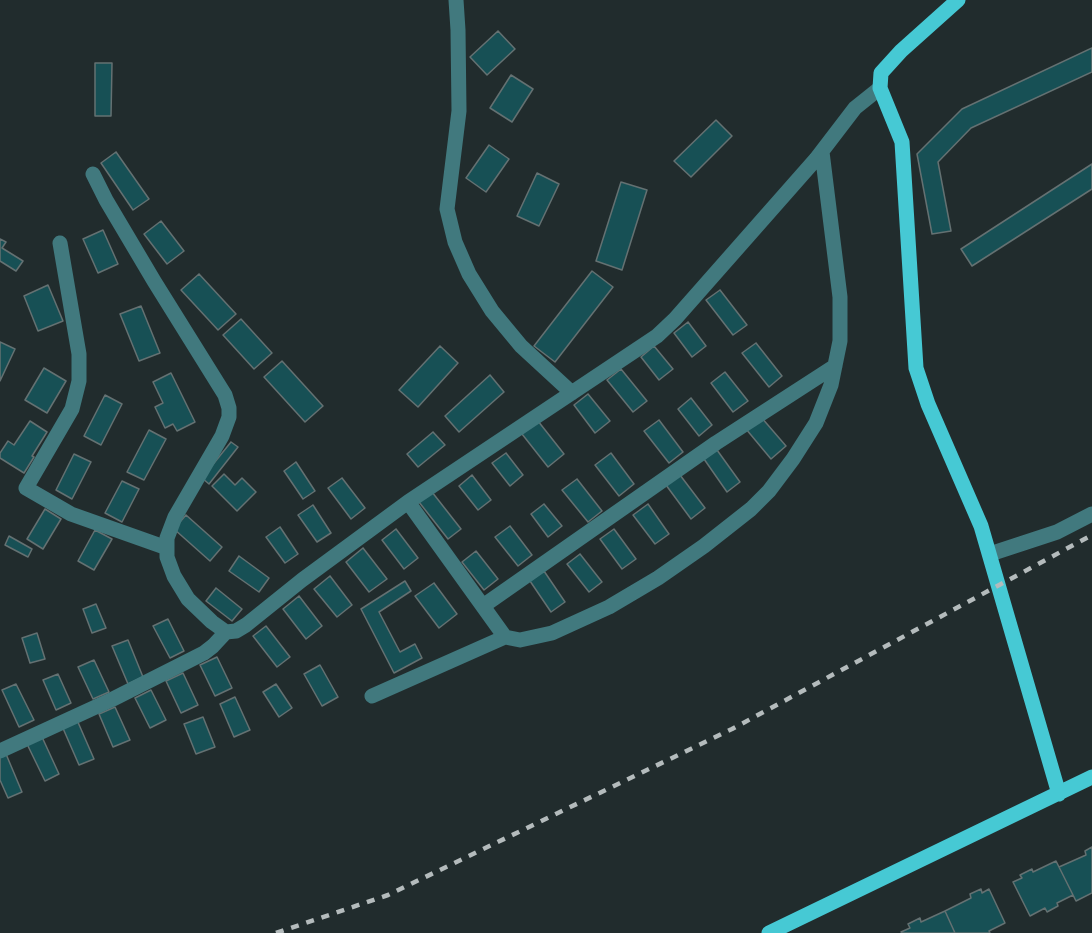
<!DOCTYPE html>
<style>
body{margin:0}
canvas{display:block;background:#212c2d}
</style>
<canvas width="1092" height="933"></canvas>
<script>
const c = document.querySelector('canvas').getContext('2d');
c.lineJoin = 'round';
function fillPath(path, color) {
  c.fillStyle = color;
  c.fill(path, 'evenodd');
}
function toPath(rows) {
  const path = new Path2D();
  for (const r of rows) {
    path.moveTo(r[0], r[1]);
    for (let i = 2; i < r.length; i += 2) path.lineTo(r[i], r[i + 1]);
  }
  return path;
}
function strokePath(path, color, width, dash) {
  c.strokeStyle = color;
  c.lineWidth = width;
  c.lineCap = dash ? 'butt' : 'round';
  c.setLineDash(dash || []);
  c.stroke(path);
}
const building = toPath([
 [498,31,515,49,487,75,470,57,498,31],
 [1092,48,1092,72,971,128,938,162,951,231,932,234,917,154,962,109,1092,48],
 [95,63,112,63,111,116,95,116,95,63],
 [511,75,533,89,512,122,490,108,511,75],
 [716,120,732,136,691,177,674,161,716,120],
 [489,145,509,159,486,192,466,178,489,145],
 [116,152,149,199,133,210,101,163,116,152],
 [1092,164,1092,189,972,266,961,249,1092,164],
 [537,173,559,184,539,226,517,216,537,173],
 [621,182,647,190,622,270,596,261,621,182],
 [161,221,184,251,167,264,144,234,161,221],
 [103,230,118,264,98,273,83,239,103,230],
 [0,239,6,242,2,248,23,261,16,271,0,261,0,239],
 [592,271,613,287,555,362,534,346,592,271],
 [199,274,236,314,218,330,181,290,199,274],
 [48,285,63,321,38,331,24,296,48,285],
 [720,290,747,325,733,335,706,300,720,290],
 [141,306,160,353,139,361,120,314,141,306],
 [241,319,272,353,254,369,223,335,241,319],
 [688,322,706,346,692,357,674,333,688,322],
 [0,342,15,349,0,381,0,342],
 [756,343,782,376,769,387,742,353,756,343],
 [440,346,458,363,418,407,399,390,440,346],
 [654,346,673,369,659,380,641,357,654,346],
 [282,361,323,406,305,422,264,377,282,361],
 [44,368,66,381,47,413,25,400,44,368],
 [621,369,647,401,633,412,607,380,621,369],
 [725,372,748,401,733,412,711,383,725,372],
 [171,373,195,422,177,431,173,424,165,428,155,407,163,403,153,382,171,373],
 [490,375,504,392,459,432,445,416,490,375],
 [588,394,610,421,595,433,574,405,588,394],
 [105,395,122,404,101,445,84,436,105,395],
 [691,398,712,425,699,436,678,409,691,398],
 [761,417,786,446,771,459,746,429,761,417],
 [659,420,683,452,669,463,644,431,659,420],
 [30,421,47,432,32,456,34,457,24,473,0,458,0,453,8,441,14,445,30,421],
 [538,421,564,454,548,467,522,434,538,421],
 [149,430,166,439,144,480,127,472,149,430],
 [433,432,445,445,418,467,407,454,433,432],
 [231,442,238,447,209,484,202,478,231,442],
 [717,450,740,482,727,492,704,459,717,450],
 [506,453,523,475,510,486,492,463,506,453],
 [611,453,634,484,619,496,595,465,611,453],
 [74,454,91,462,72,499,56,490,74,454],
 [296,462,315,491,303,499,284,471,296,462],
 [224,474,235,485,242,478,256,492,237,511,212,486,224,474],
 [472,475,491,500,478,510,459,486,472,475],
 [680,475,705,508,691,519,666,485,680,475],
 [342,478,365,508,351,519,328,488,342,478],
 [577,479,602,511,588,522,562,490,577,479],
 [122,481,139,489,122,522,105,513,122,481],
 [432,492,461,529,448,539,419,502,432,492],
 [544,504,562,526,548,537,531,514,544,504],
 [648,504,669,534,655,544,633,515,648,504],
 [313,505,331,533,317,542,298,515,313,505],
 [45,509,61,519,43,549,27,539,45,509],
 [186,515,222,547,210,561,174,529,186,515],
 [510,526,532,555,518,566,495,537,510,526],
 [280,527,298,554,285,563,266,537,280,527],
 [396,529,418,558,404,569,382,540,396,529],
 [614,529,636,559,622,569,600,539,614,529],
 [95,530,112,539,94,570,78,561,95,530],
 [9,536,32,549,28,557,5,545,9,536],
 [363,548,387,579,369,592,346,562,363,548],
 [476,551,498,579,484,590,462,562,476,551],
 [580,554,602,582,589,592,567,564,580,554],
 [239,556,269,578,259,592,229,571,239,556],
 [544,571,565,602,551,612,530,581,544,571],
 [330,576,352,605,337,617,314,589,330,576],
 [405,581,411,591,379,612,400,652,415,644,422,658,394,673,361,609,405,581],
 [434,583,457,614,439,628,415,596,434,583],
 [216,588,242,609,232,621,206,601,216,588],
 [299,596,322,626,306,639,283,609,299,596],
 [96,604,106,628,92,633,83,609,96,604],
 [168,619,184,651,170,658,153,626,168,619],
 [266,626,290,657,277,667,253,636,266,626],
 [37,633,45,659,30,663,22,638,37,633],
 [128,640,143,677,128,684,112,646,128,640],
 [217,657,232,688,215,696,200,665,217,657],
 [94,660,109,692,93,699,78,667,94,660],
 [320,665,338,697,322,706,304,674,320,665],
 [183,673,198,705,181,713,166,681,183,673],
 [58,674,71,703,56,710,43,680,58,674],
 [16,684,34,720,19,727,2,690,16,684],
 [276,684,292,708,279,717,263,692,276,684],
 [151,690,166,720,150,728,135,698,151,690],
 [235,697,250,730,234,737,220,704,235,697],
 [115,707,130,740,113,747,99,714,115,707],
 [203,717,215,747,196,754,184,724,203,717],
 [77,720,94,759,79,765,62,726,77,720],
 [42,737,59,774,45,781,27,744,42,737],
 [6,754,22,792,8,798,0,780,0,756,6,754],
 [1092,847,1092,893,1076,901,1059,867,1086,855,1085,851,1092,847],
 [1056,861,1073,895,1057,903,1058,906,1047,912,1045,908,1030,916,1013,882,1022,878,1020,875,1032,869,1033,872,1056,861],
 [981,889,982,893,989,889,1005,923,989,931,990,933,955,933,945,911,971,898,970,894,981,889],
 [945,911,955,933,902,933,901,932,910,928,908,924,920,918,921,922,945,911]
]);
const minor = toPath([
 [456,0,458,30,459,111,447,209,455,242,469,274,492,311,521,346,572,393],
 [93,174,106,200,154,281,225,395,229,408,229,417,222,436,175,517,167,538,167,557,174,576,188,599,212,622,226,632,236,631,246,625,302,580,408,502,657,336,675,319,816,159,855,108,880,88],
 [60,243,79,354,79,381,72,409,26,488,71,514,167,548],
 [408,502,505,637],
 [990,554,1057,532,1092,514],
 [483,606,716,443,835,366],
 [372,696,505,637,520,640,552,633,609,607,658,578,704,546,751,509,769,491,793,459,816,423,831,385,840,341,840,297,822,152],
 [0,751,113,699,204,653,213,646,226,632]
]);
const major = toPath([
 [958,0,901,51,881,73,880,88,902,142,916,368,928,404,981,526,1059,794],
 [769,933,1092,777]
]);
const rail = toPath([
 [276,933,388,895,732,729,1092,535]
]);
fillPath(building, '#175055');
strokePath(building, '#647172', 1.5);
strokePath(minor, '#41797e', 15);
strokePath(major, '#46c9d4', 15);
strokePath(rail, '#b4bbbc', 4.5, [8, 8]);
</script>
